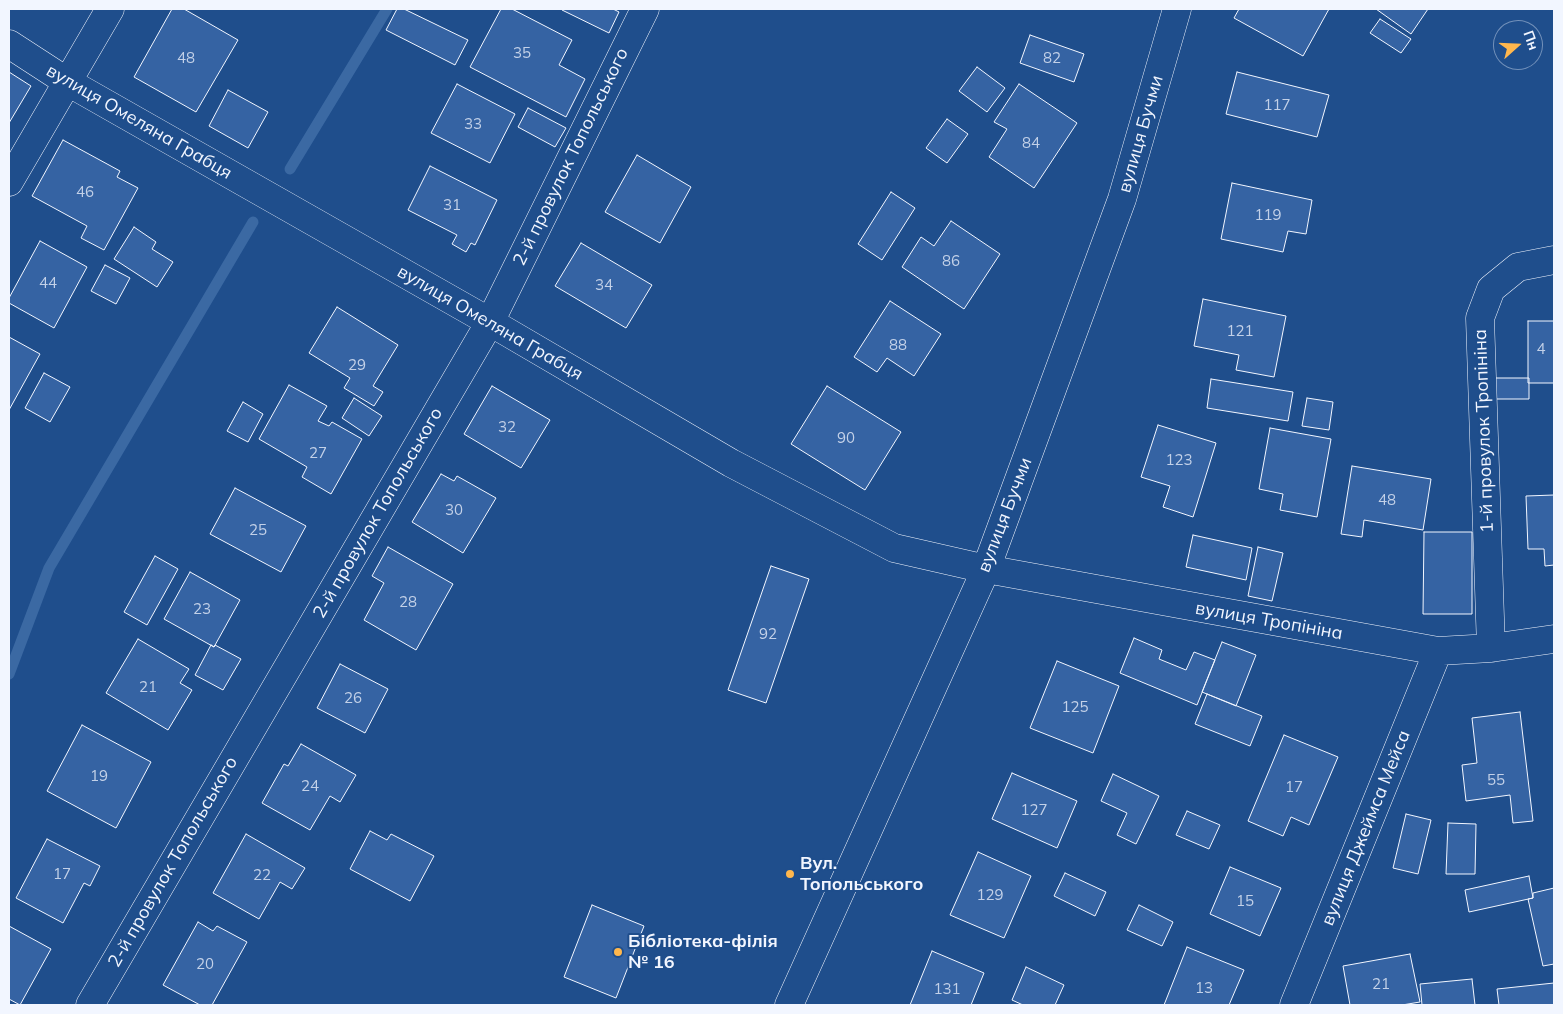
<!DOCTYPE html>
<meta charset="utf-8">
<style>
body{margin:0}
#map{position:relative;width:1563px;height:1014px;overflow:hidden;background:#1f4e8c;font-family:Mulish,sans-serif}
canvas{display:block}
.frame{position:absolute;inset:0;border:10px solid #f2f6ff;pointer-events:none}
.north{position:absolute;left:1493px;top:20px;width:50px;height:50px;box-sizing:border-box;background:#1f4e8c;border:1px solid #7391ba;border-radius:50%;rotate:70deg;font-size:14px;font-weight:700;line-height:20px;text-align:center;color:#f2f6ff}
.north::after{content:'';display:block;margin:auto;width:18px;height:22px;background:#ffb74d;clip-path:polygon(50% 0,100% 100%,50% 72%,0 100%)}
</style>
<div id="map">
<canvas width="1563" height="1014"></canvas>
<div class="frame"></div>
<div class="north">Пн</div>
</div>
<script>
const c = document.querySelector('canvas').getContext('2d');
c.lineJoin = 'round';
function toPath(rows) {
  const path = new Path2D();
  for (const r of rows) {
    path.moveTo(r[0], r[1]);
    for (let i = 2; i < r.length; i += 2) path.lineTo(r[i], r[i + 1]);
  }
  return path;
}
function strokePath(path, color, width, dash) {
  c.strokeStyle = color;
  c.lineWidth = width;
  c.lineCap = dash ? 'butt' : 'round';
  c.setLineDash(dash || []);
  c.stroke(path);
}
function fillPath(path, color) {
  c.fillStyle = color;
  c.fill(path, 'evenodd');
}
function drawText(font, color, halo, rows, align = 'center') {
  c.font = font + ' Mulish,sans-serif';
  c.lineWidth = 4;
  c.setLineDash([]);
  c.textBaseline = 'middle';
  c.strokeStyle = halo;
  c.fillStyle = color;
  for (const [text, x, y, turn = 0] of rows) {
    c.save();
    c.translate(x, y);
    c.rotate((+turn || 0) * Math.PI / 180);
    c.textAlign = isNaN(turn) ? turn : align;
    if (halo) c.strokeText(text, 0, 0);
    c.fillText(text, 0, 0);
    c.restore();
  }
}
const stream = toPath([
 [290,169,387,9],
 [9,674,49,568,253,222]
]);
const building = toPath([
 [172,9,184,9,238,40,196,112,134,77,172,9],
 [397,9,404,9,468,40,455,65,386,30,397,9],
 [501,9,512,9,572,40,559,65,585,79,566,117,470,67,501,9],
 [563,9,613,9,619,12,609,33,562,10,563,9],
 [1239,9,1329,9,1303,56,1234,18,1239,9],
 [1376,9,1428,9,1411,34,1376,9],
 [1380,19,1411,39,1401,53,1370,33,1380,19],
 [1030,35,1084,54,1074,82,1020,63,1030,35],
 [977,67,1005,88,987,112,959,91,977,67],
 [9,72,31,86,9,123,9,72],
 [1237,72,1329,95,1317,137,1226,114,1237,72],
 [457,84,515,114,490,163,431,133,457,84],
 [1019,84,1077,123,1034,188,989,157,1007,129,994,122,1019,84],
 [228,90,268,112,248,148,209,126,228,90],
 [528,108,566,128,555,147,518,127,528,108],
 [947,119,968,134,947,163,926,148,947,119],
 [63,140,120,171,117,177,138,188,104,250,81,238,87,226,32,196,63,140],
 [637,155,691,187,660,243,605,212,637,155],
 [430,166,497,200,475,245,471,243,466,252,452,244,457,235,408,210,430,166],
 [1232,183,1312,200,1306,234,1288,231,1283,252,1221,239,1232,183],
 [891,192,915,208,882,260,858,244,891,192],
 [951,221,1000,254,964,309,902,267,921,237,934,246,951,221],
 [134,227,156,242,152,249,173,262,157,287,114,259,134,227],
 [40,241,87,267,54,328,9,303,9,298,40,241],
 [581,243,652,285,626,328,555,286,581,243],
 [105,265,130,278,116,304,91,291,105,265],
 [1203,299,1286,316,1274,377,1236,370,1239,355,1194,346,1203,299],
 [890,301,941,334,914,376,887,358,877,372,854,357,890,301],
 [337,307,398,345,373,386,383,392,374,406,344,388,350,378,309,353,337,307],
 [1528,321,1554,321,1554,383,1528,383,1528,321],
 [9,337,40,354,9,410,9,337],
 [44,373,70,387,50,422,25,408,44,373],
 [1493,378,1529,378,1529,399,1493,399,1493,378],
 [1211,379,1293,392,1288,421,1207,408,1211,379],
 [289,385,327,406,318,421,329,426,332,422,362,439,331,494,302,477,307,467,259,439,289,385],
 [492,386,550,420,521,468,464,434,492,386],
 [827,386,901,432,865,490,791,444,827,386],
 [354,398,382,416,369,436,342,418,354,398],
 [1307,398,1333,402,1329,430,1302,426,1307,398],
 [243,402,263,414,248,442,227,431,243,402],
 [1158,425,1216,443,1193,517,1163,507,1170,486,1141,477,1158,425],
 [1270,428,1331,439,1317,517,1280,510,1283,494,1259,489,1270,428],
 [1352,466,1431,479,1423,530,1364,520,1362,537,1341,534,1352,466],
 [441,474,454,481,457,476,496,498,463,553,412,522,441,474],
 [235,488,306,526,281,572,210,534,235,488],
 [1554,495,1554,565,1545,566,1544,549,1528,549,1526,496,1554,495],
 [1424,532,1472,532,1472,614,1423,614,1424,532],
 [1193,535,1252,548,1246,580,1186,567,1193,535],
 [388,547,453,584,416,650,364,620,384,583,372,576,388,547],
 [1258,547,1283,553,1272,601,1248,596,1258,547],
 [155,556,178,569,147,625,124,612,155,556],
 [771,566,809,579,766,703,728,690,771,566],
 [190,572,240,600,214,647,164,619,190,572],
 [1134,638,1162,650,1159,659,1186,670,1194,652,1215,660,1197,705,1120,673,1134,638],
 [138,639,189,669,180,683,192,690,168,730,106,693,138,639],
 [1222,642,1256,655,1236,706,1202,692,1222,642],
 [211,645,214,647,215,645,241,659,223,690,195,675,211,645],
 [1057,661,1119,686,1093,753,1030,728,1057,661],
 [340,664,388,689,365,733,317,708,340,664],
 [1207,694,1262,716,1250,746,1195,724,1207,694],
 [1520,712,1533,821,1513,823,1510,795,1466,801,1462,765,1477,763,1472,718,1520,712],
 [82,725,151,762,116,828,47,791,82,725],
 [1284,735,1338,757,1309,825,1291,817,1283,836,1248,821,1284,735],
 [301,744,356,775,340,802,330,796,310,830,262,803,284,764,288,766,301,744],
 [1012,773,1077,801,1057,848,992,819,1012,773],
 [1113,774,1159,796,1136,844,1117,835,1127,813,1101,801,1113,774],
 [1187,811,1220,825,1209,849,1176,835,1187,811],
 [1406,814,1431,820,1418,874,1393,868,1406,814],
 [1448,823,1476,824,1475,874,1446,874,1448,823],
 [370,831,387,840,391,834,434,856,410,901,350,869,370,831],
 [246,834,305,868,292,889,280,882,259,919,213,893,246,834],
 [47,839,100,866,90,886,84,883,63,923,16,898,47,839],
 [978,852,1031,876,1004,938,950,915,978,852],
 [1230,867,1281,888,1260,936,1210,914,1230,867],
 [1065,873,1106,892,1095,916,1054,896,1065,873],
 [1529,876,1533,898,1469,912,1465,890,1529,876],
 [1554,888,1554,964,1543,966,1528,899,1533,898,1533,893,1554,888],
 [592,905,644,926,616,998,564,977,592,905],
 [1139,905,1173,922,1162,946,1127,930,1139,905],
 [198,922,213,931,217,926,247,942,212,1005,200,1005,163,985,198,922],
 [9,926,51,949,20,1005,9,999,9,926],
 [1187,947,1244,970,1229,1005,1164,1005,1187,947],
 [932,951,984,973,971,1005,910,1005,932,951],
 [1410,954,1420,1002,1402,1005,1350,1005,1343,966,1410,954],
 [1026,967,1064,985,1055,1005,1023,1005,1012,1000,1026,967],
 [1472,979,1475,1005,1422,1005,1420,984,1472,979],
 [1554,983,1554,1005,1499,1005,1497,989,1554,983]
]);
const minor = toPath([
 [9,44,66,81,490,322,731,463,894,548,986,569,1438,651,1491,648,1554,639],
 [9,182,110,9],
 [1491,648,1480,318,1491,289,1518,267,1554,260],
 [90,1005,490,322,645,9],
 [789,1005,986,569,1122,199,1177,9],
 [1294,1005,1438,651]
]);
const markers = [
 [790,874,5,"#ffb74d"],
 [618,952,5,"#ffb74d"]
];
const numberNames = [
 ["35",522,53],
 ["48",186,58],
 ["82",1052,58],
 ["117",1277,105],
 ["33",473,124],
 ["84",1031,143],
 ["46",85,192],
 ["31",452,205],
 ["119",1268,215],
 ["86",951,261],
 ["44",48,283],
 ["34",604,285],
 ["121",1240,331],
 ["88",898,345],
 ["4",1541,349],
 ["29",357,365],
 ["32",507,427],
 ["90",846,438],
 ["27",318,453],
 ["123",1179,460],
 ["48",1387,500],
 ["30",454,510],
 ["25",258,530],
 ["28",408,602],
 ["23",202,609],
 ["92",768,634],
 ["21",148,687],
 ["26",353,698],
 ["125",1075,707],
 ["19",99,776],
 ["55",1496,780],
 ["24",310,786],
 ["17",1294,787],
 ["127",1034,810],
 ["17",62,874],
 ["22",262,875],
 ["129",990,895],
 ["15",1245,901],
 ["20",205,964],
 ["21",1381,984],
 ["13",1204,988],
 ["131",947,989]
];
const streetNames = [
 ["вулиця Омеляна Грабця",139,122,30],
 ["вулиця Бучми",1141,134,-74],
 ["2-й провулок Топольського",571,157,-64],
 ["вулиця Омеляна Грабця",490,323,30],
 ["1-й провулок Тропініна",1484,431,-92],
 ["2-й провулок Топольського",378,513,-60],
 ["вулиця Бучми",1005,515,-69],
 ["вулиця Тропініна",1269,621,10],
 ["вулиця Джеймса Мейса",1366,828,-68],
 ["2-й провулок Топольського",173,862,-60]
];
const poiNames = [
 ["Вул.",800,864],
 ["Топольського",800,885],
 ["Бібліотека-філія",628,942],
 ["№ 16",628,963]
];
strokePath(stream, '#3b69a3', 11);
fillPath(building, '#3563a3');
strokePath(building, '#f2f6ff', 1);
strokePath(minor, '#f2f6ff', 29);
strokePath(minor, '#1f4e8c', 28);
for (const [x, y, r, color] of markers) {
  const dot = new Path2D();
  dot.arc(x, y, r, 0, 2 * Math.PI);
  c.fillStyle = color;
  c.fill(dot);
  strokePath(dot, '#1f4e8c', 2);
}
drawText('15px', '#c3d1e8', null, numberNames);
drawText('18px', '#f2f6ff', '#1f4e8c', streetNames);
drawText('bold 18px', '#f2f6ff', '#1f4e8c', poiNames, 'left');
</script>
